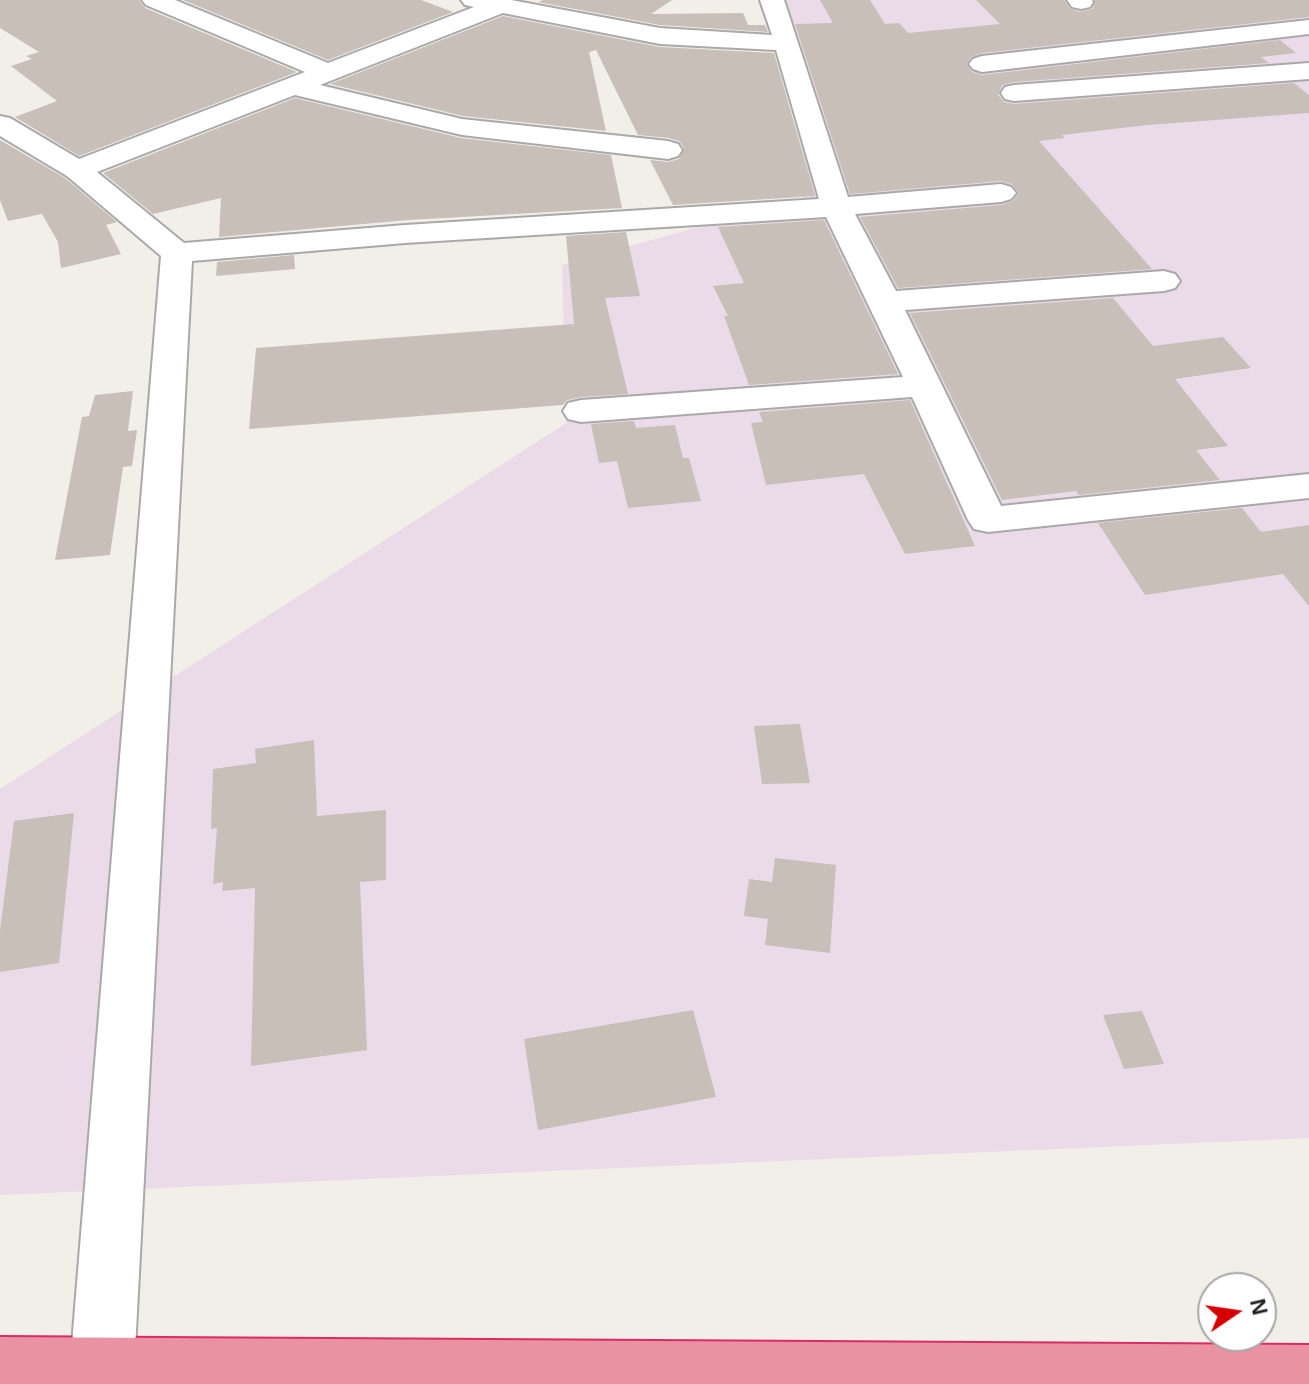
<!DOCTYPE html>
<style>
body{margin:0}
#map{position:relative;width:1309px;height:1384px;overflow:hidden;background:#f2efe9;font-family:Arial,sans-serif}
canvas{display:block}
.north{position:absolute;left:1197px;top:1272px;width:80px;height:80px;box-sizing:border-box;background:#fff;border:2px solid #a7a7a7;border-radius:50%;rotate:77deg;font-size:22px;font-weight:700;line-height:32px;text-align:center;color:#222}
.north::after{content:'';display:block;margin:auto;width:28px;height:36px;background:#d40000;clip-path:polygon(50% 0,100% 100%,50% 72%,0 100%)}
</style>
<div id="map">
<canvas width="1309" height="1384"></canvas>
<div class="north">N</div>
</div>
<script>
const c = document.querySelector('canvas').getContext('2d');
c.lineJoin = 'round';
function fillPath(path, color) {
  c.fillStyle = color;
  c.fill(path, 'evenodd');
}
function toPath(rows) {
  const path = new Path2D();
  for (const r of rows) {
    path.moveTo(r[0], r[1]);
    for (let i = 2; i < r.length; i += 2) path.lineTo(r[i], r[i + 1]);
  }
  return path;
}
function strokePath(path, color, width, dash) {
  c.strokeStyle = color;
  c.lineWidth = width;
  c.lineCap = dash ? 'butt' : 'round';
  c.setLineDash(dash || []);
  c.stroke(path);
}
const industrial = toPath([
 [766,0,1309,0,1309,1138,0,1195,0,789,566,423,562,265,813,195]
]);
const building = toPath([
 [0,0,139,0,145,8,297,72,79,156,15,117,57,101,11,66,32,59,26,56,39,52,0,28],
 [183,0,421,0,453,12,328,60],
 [543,0,672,0,651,14,743,13,748,25,765,25,768,32,660,25,538,2],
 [820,0,870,0,885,24,899,23,908,33,1000,24,976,0,1064,0,1070,9,1080,12,1093,9,1095,0,1309,0,1309,17,982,53,971,57,966,64,972,72,982,75,1280,40,1296,53,1261,57,1269,63,1014,82,1002,85,998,95,1004,102,1014,104,1294,83,1309,95,1309,113,1147,125,1062,135,1065,138,1039,141,1152,269,898,288,860,217,1001,205,1013,201,1019,193,1012,184,1001,181,850,194,795,24,833,23],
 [503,16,660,47,774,53,815,196,673,205,650,160,668,162,679,159,684,148,679,141,669,138,638,135,596,50,589,52,606,131,463,116,330,84],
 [295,98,461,138,611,155,622,208,408,220,219,237,221,198,153,214,103,173],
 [0,140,65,178,117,222,106,225,121,254,61,268,58,242,42,214,8,221,0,200],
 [824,220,898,374,749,385,724,316,728,316,713,286,744,283,718,227],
 [626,232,640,296,605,298,628,394,581,397,567,400,563,405,249,429,256,348,574,324,566,236],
 [294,255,295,269,216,276,217,262],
 [1113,298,1153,346,1223,337,1251,368,1175,379,1228,446,1196,450,1220,480,1079,495,1076,491,1002,500,910,313],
 [133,391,128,431,137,430,132,466,123,467,110,555,55,560,82,417,89,416,95,395],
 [910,400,975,546,905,554,864,474,766,485,751,423,763,422,759,412],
 [634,421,636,428,675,425,683,458,689,458,701,501,628,508,617,461,599,463,591,424],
 [1242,508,1261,532,1309,525,1309,606,1283,574,1145,595,1098,523],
 [800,724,810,783,762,784,754,726],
 [314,740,317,816,386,810,386,880,360,882,367,1050,251,1066,255,888,222,891,223,882,213,884,217,828,211,829,213,769,256,763,255,749],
 [74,813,59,963,0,972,0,931,14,821],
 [775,858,836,865,830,953,765,945,768,919,744,916,749,879,772,882],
 [693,1010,716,1097,538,1130,524,1039],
 [1142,1011,1164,1064,1124,1069,1103,1015]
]);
const minor = toPath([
 [142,0,175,0,328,63,474,7,465,5,461,0,511,0,660,28,772,35,760,0,784,0,848,197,1001,184,1011,187,1016,193,1011,199,1001,202,855,214,896,291,1164,271,1175,274,1180,281,1175,288,1164,291,905,310,1001,506,1309,474,1309,498,988,532,974,529,968,520,912,397,581,422,568,419,563,411,568,403,581,400,903,377,826,217,405,243,192,261,134,1369,128,1384,76,1384,70,1369,161,256,67,176,0,136,0,116,10,118,79,159,305,72,146,5,142,0],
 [503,13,660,44,776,50,819,199,405,225,184,243,97,172,295,95,462,135,668,159,678,156,682,150,678,144,668,141,462,119,320,85,503,13],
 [1067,0,1092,0,1093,2,1090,7,1081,9,1072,7,1067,0],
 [1309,20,1309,34,982,72,973,69,969,64,973,59,982,56,1309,20],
 [1309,63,1309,79,1014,101,1005,99,1001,93,1005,87,1014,85,1309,63]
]);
const highway = toPath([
 [0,1337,1309,1345,1309,1384,0,1384,0,1337]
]);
fillPath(industrial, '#ebdbe8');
fillPath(building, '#c7bfb8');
strokePath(minor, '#a9a9a9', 4);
strokePath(highway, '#dc2a67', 4);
fillPath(minor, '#fff');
fillPath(highway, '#e892a2');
</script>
